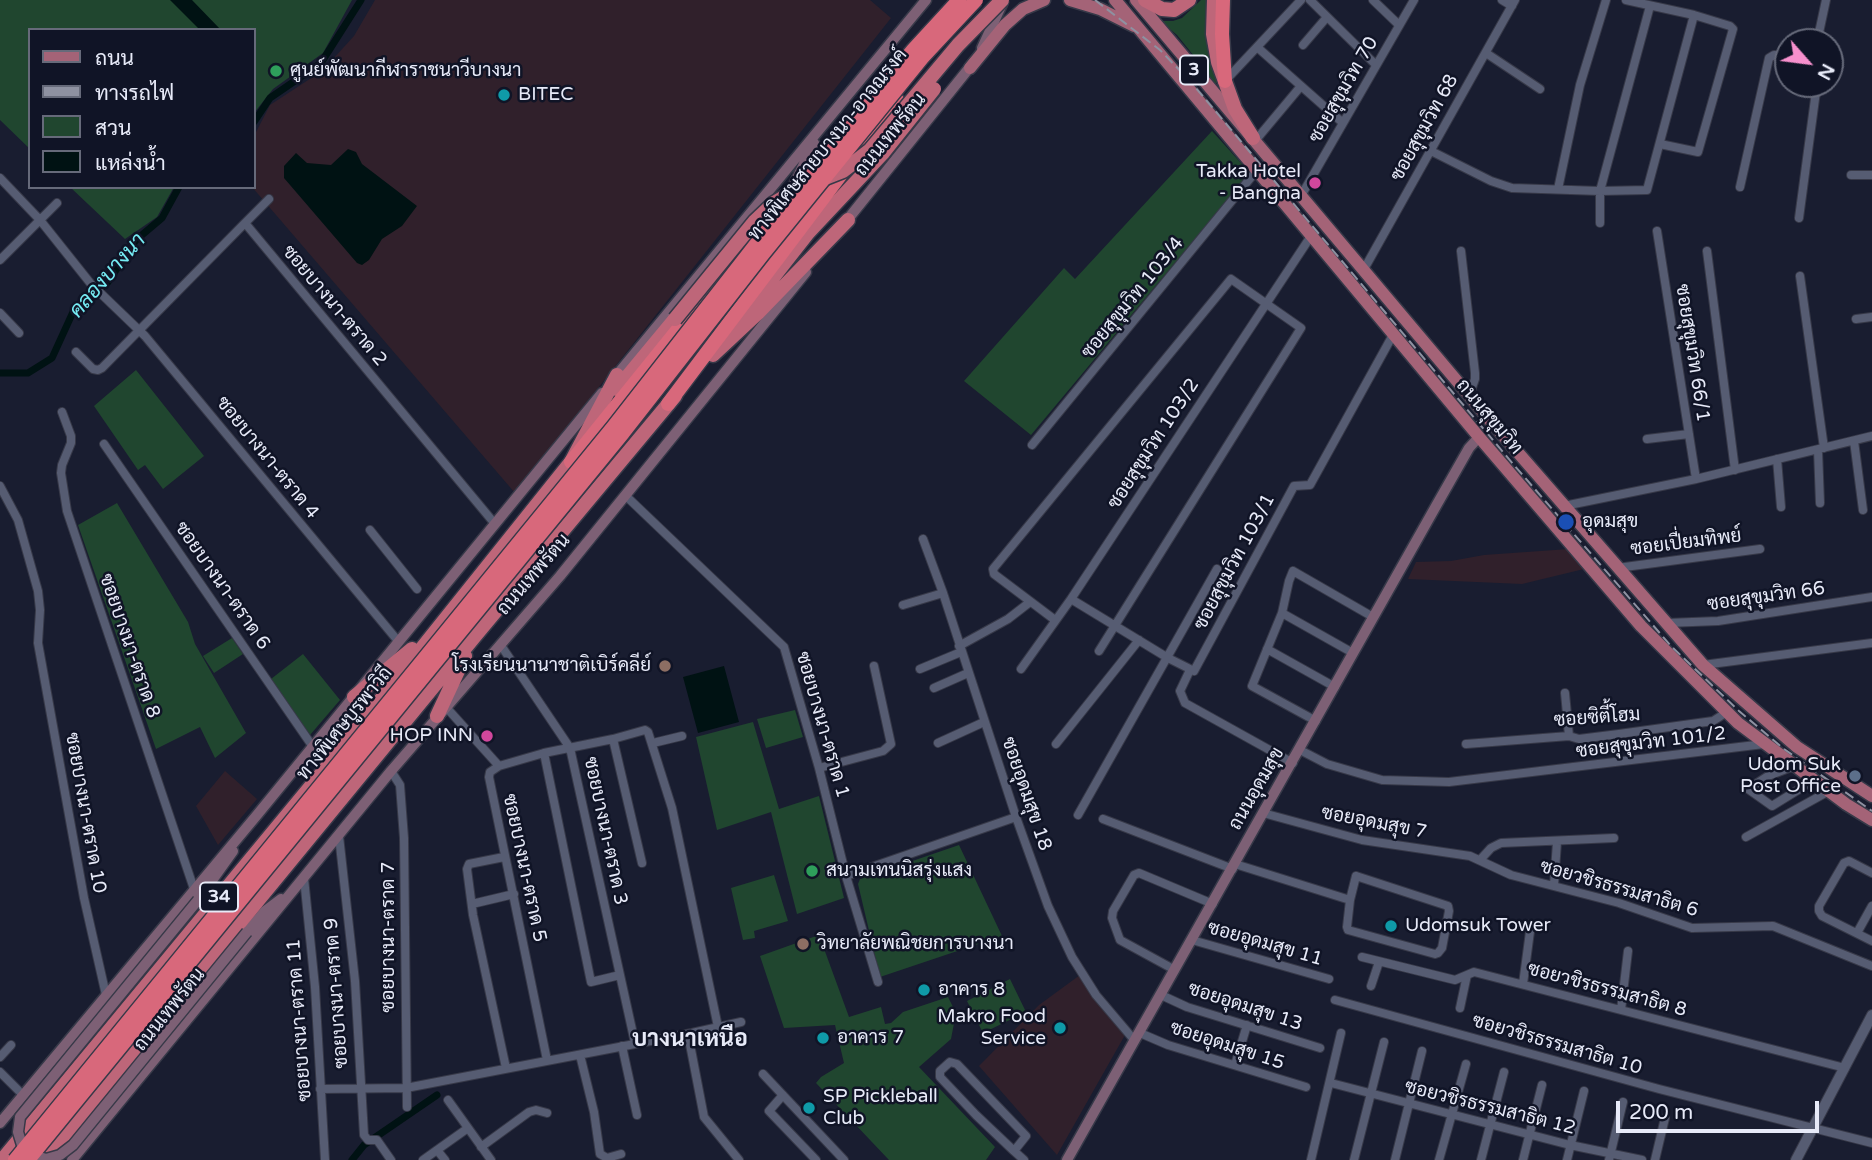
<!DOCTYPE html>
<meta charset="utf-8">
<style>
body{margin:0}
#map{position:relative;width:1872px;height:1160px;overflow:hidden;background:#191d30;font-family:"Varela Round",Sarabun,sans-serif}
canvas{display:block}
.legend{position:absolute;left:28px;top:28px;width:228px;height:161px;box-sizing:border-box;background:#101426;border:2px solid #666a7a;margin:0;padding:9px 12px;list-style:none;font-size:21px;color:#e7eaf8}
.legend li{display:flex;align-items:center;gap:14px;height:35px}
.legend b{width:35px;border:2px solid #666a7a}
.north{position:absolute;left:1774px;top:28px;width:70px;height:70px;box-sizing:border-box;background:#101426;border:2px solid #666a7a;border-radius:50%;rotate:118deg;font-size:19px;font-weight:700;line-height:28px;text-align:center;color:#e7eaf8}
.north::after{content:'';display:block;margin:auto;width:24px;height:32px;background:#f790cd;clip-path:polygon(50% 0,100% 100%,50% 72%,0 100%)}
.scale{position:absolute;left:1616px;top:1101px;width:203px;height:32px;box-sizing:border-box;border:4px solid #e7eaf8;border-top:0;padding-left:9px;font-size:21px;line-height:24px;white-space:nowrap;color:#e7eaf8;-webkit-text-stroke:5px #101426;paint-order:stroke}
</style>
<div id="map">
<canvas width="1872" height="1160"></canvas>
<ul class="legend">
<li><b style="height:9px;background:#a46377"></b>ถนน</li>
<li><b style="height:9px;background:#8e91a1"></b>ทางรถไฟ</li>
<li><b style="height:19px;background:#20462f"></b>สวน</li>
<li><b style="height:19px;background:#001213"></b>แหล่งน้ำ</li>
</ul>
<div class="north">N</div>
<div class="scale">200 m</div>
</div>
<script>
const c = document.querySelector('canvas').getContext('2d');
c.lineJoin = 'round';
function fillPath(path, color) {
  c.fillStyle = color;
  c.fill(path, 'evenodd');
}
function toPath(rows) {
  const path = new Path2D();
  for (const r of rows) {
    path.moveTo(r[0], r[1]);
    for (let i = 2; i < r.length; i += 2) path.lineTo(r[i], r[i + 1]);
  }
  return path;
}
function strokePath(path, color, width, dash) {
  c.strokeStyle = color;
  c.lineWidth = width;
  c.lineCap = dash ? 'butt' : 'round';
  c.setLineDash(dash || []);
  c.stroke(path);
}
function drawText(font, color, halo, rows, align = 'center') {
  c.font = font + ' "Varela Round",Sarabun,sans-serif';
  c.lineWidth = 5;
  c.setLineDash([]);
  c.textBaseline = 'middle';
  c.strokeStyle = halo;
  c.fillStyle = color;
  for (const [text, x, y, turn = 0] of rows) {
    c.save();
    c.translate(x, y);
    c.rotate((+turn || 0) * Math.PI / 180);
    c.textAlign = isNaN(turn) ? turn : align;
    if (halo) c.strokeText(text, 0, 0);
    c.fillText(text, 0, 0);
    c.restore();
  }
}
const commercial = toPath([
 [375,0,870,0,891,18,515,493,252,187,254,136,270,105,322,71,354,36],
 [1569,549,1584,569,1522,584,1408,579,1416,562,1451,561,1484,555],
 [225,771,257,799,218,845,196,806],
 [1080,975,1125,1035,1057,1155,979,1066,1039,1005]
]);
const green = toPath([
 [0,0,352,0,323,53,273,89,254,113,254,30,30,30,30,149,0,120],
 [1201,0,1209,0,1218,81,1214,86,1211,84,1202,66,1177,35,1160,21,1173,21,1182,18],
 [1212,131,1250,173,1031,435,964,381,1064,268,1075,279],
 [70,187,174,187,157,217,125,239],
 [136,370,204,456,163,489,145,465,138,470,94,406],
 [117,503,188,622,195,644,246,733,215,758,200,727,156,749,78,525],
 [232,638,243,654,214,673,203,656],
 [303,654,340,700,310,735,271,679],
 [795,710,803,737,766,748,757,719],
 [753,722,779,809,819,796,844,898,797,914,771,812,717,830,696,737],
 [959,845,1002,936,880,977,858,884,860,879],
 [774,875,788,921,754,931,755,938,743,940,731,888],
 [819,935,849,1017,881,1007,885,1024,891,1023,903,1012,948,997,956,1013,951,1039,919,1067,995,1147,986,1160,889,1160,816,1083,821,1077,844,1063,835,1025,784,1028,760,956],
 [1010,979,1026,1012,983,1033,967,1001]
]);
const water = toPath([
 [170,0,192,0,221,30,200,30],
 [348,149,356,152,362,164,417,206,402,226,382,239,369,260,362,265,357,263,284,178,284,166,296,153,307,163,331,165],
 [724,666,739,722,698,733,683,677]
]);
const canal = toPath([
 [254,122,270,98,321,63,361,0],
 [0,373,28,373,52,358,73,312,108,282,136,240,162,218,179,187],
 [352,1160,364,1145,437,1095]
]);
const minor = toPath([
 [1310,0,1376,65],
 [1373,0,1399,25],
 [1502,0,1512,6],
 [1626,0,1694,15,1730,26,1733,29,1698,152,1660,144],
 [1817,42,1826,0],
 [1303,45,1327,17],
 [1257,47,1343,123],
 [1486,53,1540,89],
 [1225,81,1301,0],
 [1255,141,1301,86],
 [1431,151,1491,181,1512,188,1600,191,1647,190,1694,15],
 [1851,175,1872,175],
 [0,178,40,220,91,284,145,336,398,641],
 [1740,187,1769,58,1774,55,1788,56],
 [1558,189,1580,85,1606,0],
 [1301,196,1414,0],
 [1799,218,1817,84],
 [245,223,269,199],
 [1600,223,1600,191,1650,6],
 [1657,231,1696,479],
 [1461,251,1475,373,1475,379,1469,396],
 [1707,251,1735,470],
 [0,260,57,203],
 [1363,271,1515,0],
 [1800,276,1824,448],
 [0,313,19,333],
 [1856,319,1872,317],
 [76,352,93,369,98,370,102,368,245,223,495,524],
 [62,412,71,436,71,443,62,465,61,473,67,511,194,889],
 [1647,439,1689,434],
 [1854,441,1863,510],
 [104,444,313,747],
 [1032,445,1257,170],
 [1818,450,1820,503],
 [1777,459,1781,507],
 [0,486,18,520,38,591,40,610,38,643,84,898,106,995],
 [626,496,784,647,819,768,846,876,878,982],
 [1564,506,1696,479,1872,436],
 [370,530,417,589],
 [923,539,943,593,1016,817,1048,906,1072,957,1096,995,1135,1041],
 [1617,568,1760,549],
 [1071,599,1168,658,1194,671,1294,486,1310,485,1394,333],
 [903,605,943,593],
 [1282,613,1353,653],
 [1055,620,994,574,993,569,1231,279,1301,328,1099,651],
 [1667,623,1718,621,1872,597],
 [500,644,570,748,635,1043],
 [959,646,1008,619,1030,602],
 [1267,649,1335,687],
 [1703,665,1872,643],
 [920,669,961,652],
 [1021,669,1071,599,1311,236],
 [1190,670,1180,691,1185,703,1293,763],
 [934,688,968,673],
 [1565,693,1569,736],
 [445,706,499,766,490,772,489,777,547,1060],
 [1316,721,1252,686,1282,613,1289,581,1293,571,1373,617],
 [613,739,642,863],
 [653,743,682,736],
 [938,743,984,722],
 [1056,744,1139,640],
 [1466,744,1569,736,1579,739,1619,734,1713,721,1727,712],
 [1300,750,1327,764,1382,780,1449,782,1764,744],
 [544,753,591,982,620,975],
 [499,766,544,753,613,739,645,730,648,732,672,808,718,1027],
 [1794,766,1768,776,1748,789,1772,806,1814,780],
 [819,768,883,751,891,744,874,666],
 [391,771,400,785,404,838,407,1107],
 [1263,813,1362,840,1470,856,1511,875,1619,903,1692,928,1773,926,1872,966],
 [1078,815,1217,569],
 [1103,819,1233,869],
 [339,836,355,981,364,1135,368,1140,377,1140,391,1160],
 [1746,837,1829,791],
 [504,857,469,864,467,869,473,915,506,1068],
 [1480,860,1491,848,1501,843,1614,838],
 [1235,864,1350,900],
 [1872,873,1849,861,1844,863,1819,906,1819,911,1822,916,1872,941],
 [846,876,1016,817],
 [1356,876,1448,906,1449,911,1442,948,1438,953,1435,954,1348,930,1347,927,1350,900,1356,876],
 [304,878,315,987,325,1160],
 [1554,885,1557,842],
 [472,904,514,894],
 [1857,933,1872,906],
 [1192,940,1329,979],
 [1362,957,1455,980,1474,972,1845,1068],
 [1175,970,1120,940,1112,918,1113,911,1134,875,1139,873,1213,904],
 [1523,984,1531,924],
 [1371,986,1379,962],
 [1161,995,1187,1007,1320,1048],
 [1335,1000,1659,1089,1872,1143],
 [1460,1008,1467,975],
 [1621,1010,1628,951],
 [1140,1033,1168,1045,1306,1087],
 [688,1034,704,1117,739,1160],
 [622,1046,637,1115],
 [580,1055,594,1112,600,1154,607,1158,621,1154],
 [0,1057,11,1045],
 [1235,1065,1247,1025],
 [0,1072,23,1095],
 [763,1074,844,1160],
 [1331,1083,1570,1145,1642,1160],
 [320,1089,406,1088,692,1033,741,1022],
 [783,1095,769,1111,816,1160],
 [448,1100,491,1160],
 [481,1147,529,1112,536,1110,547,1113],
 [1014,1151,1026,1136,957,1064,950,1062,940,1071,940,1077,976,1115,1014,1151,1024,1160],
 [423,1160,437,1150],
 [445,1160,437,1150,468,1128],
 [1311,1160,1341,1033],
 [1354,1160,1384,1042],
 [1395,1160,1422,1051],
 [1439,1160,1466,1064],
 [1481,1160,1504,1072],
 [1523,1160,1542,1085],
 [1567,1160,1584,1091],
 [1609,1160,1623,1102],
 [1655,1160,1665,1118]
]);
const tertiary = toPath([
 [1796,1160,1872,1015]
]);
const secondary = toPath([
 [982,48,1003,2],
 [791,191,814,143],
 [844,224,974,62],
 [612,381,926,0],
 [198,900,233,851],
 [247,932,265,911,281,899],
 [0,1123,257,815,602,393],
 [72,1160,391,771,560,576,806,272],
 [1067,1160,1436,506,1469,448,1479,437]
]);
const primary = toPath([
 [1070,0,1100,9,1134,26],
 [1115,0,1479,437,1641,626,1738,723,1846,804,1872,820],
 [1136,0,1494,425,1703,665,1797,747,1872,796],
 [970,68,1005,25,1023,9,1044,0]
]);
const trunk = toPath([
 [1145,0,1162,9,1174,10,1189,0],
 [1214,0,1213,34,1218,62,1235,109,1253,138],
 [725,339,808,233,883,153],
 [713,355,758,313,848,220],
 [617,389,675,319],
 [354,697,412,649],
 [437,716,465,656],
 [2,1160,326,768,571,462,617,375],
 [45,1160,475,636,675,396]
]);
const motorway = toPath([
 [1223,0,1222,34,1225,81],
 [668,404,897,100],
 [571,462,751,239]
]);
const rail = toPath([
 [1095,0,1160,50,1190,81,1514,465,1671,646,1739,711,1784,749,1872,811]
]);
const secondaryBridge = toPath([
 [198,900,20,1117,18,1132,22,1145,33,1155,46,1159,60,1155,73,1145,247,932]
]);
const trunkBridge = toPath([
 [883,153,934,89],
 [820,180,843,171,870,150,958,45,1002,0],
 [675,319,755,221,774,203,801,187]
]);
const motorwayBridge = toPath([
 [15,1160,614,426,807,179,913,50,959,0],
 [28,1160,623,433,763,254,922,58,976,0]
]);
const markers = [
 [276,71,7,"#2e9e5b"],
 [504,95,7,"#0f9aa8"],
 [1315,183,7,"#d1479c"],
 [1566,522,9,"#1a4fb4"],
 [665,666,7,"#8d6e63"],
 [487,736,7,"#d1479c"],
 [1855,776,7,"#5c6f8a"],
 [812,871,7,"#2e9e5b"],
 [1391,926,7,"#0f9aa8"],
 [803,944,7,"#8d6e63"],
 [924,990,7,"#0f9aa8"],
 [1060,1028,7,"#0f9aa8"],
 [823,1038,7,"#0f9aa8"],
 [809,1108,7,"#0f9aa8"]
];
const shields = [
 [1194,70,28],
 [219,897,38]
];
const shieldNames = [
 ["3",1194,70],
 ["34",219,897]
];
const poiNames = [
 ["ศูนย์พัฒนากีฬาราชนาวีบางนา",290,71],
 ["BITEC",518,95],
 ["Takka Hotel",1301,172,"right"],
 ["- Bangna",1301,194,"right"],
 ["อุดมสุข",1582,522],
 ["โรงเรียนนานาชาติเบิร์คลีย์",651,666,"right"],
 ["HOP INN",473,736,"right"],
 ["Udom Suk",1841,765,"right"],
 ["Post Office",1841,787,"right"],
 ["สนามเทนนิสรุ่งแสง",826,871],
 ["Udomsuk Tower",1405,926],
 ["วิทยาลัยพณิชยการบางนา",817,944],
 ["อาคาร 8",938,990],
 ["Makro Food",1046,1017,"right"],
 ["Service",1046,1039,"right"],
 ["อาคาร 7",837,1038],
 ["SP Pickleball",823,1097],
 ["Club",823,1119]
];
const streetNames = [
 ["ซอยสุขุมวิท 70",1344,90,-60],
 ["ซอยสุขุมวิท 68",1425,128,-61],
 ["ถนนเทพรัตน",891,135,-51],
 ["ทางพิเศษสายบางนา-อาจณรงค์",828,145,-51],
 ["ซอยสุขุมวิท 103/4",1133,298,-51],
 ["ซอยบางนา-ตราด 2",334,306,50],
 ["ซอยสุขุมวิท 66/1",1692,353,81],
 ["ถนนสุขุมวิท",1489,417,50],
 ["ซอยสุขุมวิท 103/2",1154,444,-57],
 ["ซอยบางนา-ตราด 4",267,458,51],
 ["ซอยเปี่ยมทิพย์",1686,543,-7],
 ["ซอยสุขุมวิท 103/1",1235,562,-62],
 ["ถนนเทพรัตน",534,575,-49],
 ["ซอยบางนา-ตราด 6",222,586,55],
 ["ซอยสุขุมวิท 66",1766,597,-8],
 ["ซอยบางนา-ตราด 8",129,646,71],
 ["ซอยซิตี้โฮม",1597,718,-4],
 ["ทางพิเศษบูรพาวิถี",345,724,-51],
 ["ซอยบางนา-ตราด 1",822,725,74],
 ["ซอยสุขุมวิท 101/2",1651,743,-7],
 ["ถนนอุดมสุข",1257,789,-60],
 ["ซอยอุดมสุข 18",1026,794,71],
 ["ซอยบางนา-ตราด 10",85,813,80],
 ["ซอยอุดมสุข 7",1374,823,11],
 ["ซอยบางนา-ตราด 3",605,831,78],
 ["ซอยบางนา-ตราด 5",524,868,78],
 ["ซอยวชิรธรรมสาธิต 6",1619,889,16],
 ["ซอยบางนา-ตราด 7",389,937,-90],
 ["ซอยอุดมสุข 11",1265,944,16],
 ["ซอยวชิรธรรมสาธิต 8",1607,990,15],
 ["ซอยบางนา-ตราด 9",337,993,-94],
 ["ซอยอุดมสุข 13",1245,1007,18],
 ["ถนนเทพรัตน",170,1010,-51],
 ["ซอยบางนา-ตราด 11",300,1020,-94],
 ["ซอยวชิรธรรมสาธิต 10",1557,1045,16],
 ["ซอยอุดมสุข 15",1227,1046,18],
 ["ซอยวชิรธรรมสาธิต 12",1490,1108,14]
];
const waterNames = [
 ["คลองบางนา",108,276,-49]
];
const quarterNames = [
 ["บางนาเหนือ",690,1040]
];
fillPath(commercial, '#30202b');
fillPath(green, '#20462f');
fillPath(water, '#001213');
strokePath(canal, '#001213', 7);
strokePath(minor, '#373948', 10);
strokePath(tertiary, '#373948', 12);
strokePath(secondary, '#373948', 13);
strokePath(primary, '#373948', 15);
strokePath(trunk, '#373948', 17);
strokePath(motorway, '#373948', 17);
strokePath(minor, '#565c72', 8);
strokePath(tertiary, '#565c72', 10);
strokePath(secondary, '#7d6075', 10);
strokePath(primary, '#a46377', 12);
strokePath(trunk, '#be6679', 14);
strokePath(motorway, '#d8687b', 14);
strokePath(rail, '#8e91a1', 2, [10, 5]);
strokePath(secondaryBridge, '#373948', 13, []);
strokePath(trunkBridge, '#373948', 17, []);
strokePath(motorwayBridge, '#373948', 17, []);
strokePath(secondaryBridge, '#7d6075', 10);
strokePath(trunkBridge, '#be6679', 14);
strokePath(motorwayBridge, '#d8687b', 14);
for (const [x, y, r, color] of markers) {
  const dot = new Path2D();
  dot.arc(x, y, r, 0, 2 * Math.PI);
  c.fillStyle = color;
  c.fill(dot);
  strokePath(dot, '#101426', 2.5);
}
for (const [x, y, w] of shields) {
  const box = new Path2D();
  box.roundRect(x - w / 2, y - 14.5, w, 29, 5);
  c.fillStyle = '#101426';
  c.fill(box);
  strokePath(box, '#e7eaf8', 2);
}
drawText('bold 18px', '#e7eaf8', null, shieldNames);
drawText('19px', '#e7eaf8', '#101426', poiNames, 'left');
drawText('19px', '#e7eaf8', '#101426', streetNames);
drawText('italic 21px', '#76edf5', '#101426', waterNames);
drawText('bold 23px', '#e7eaf8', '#101426', quarterNames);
</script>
